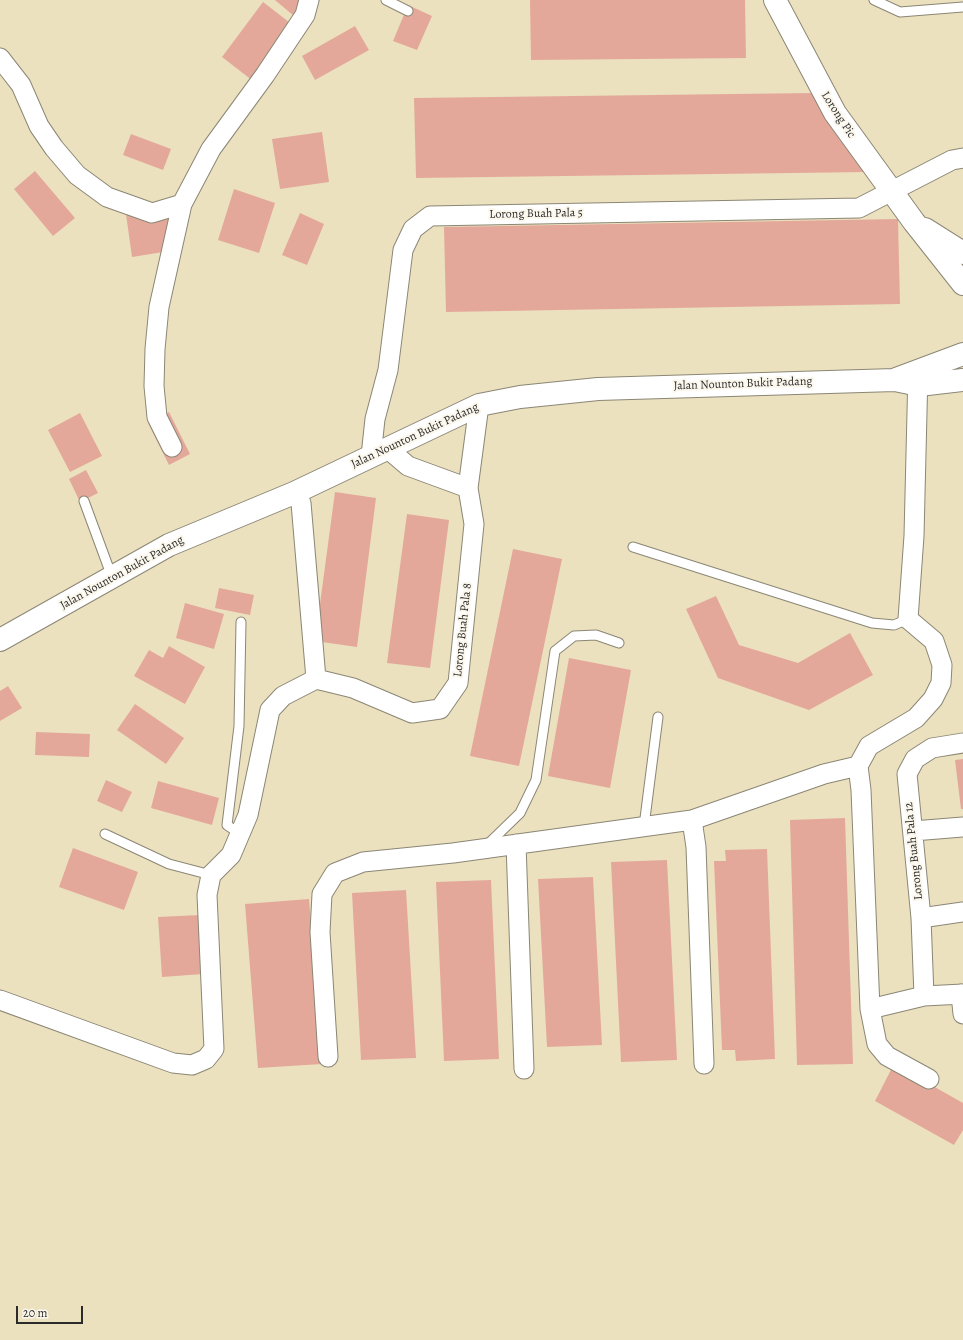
<!DOCTYPE html>
<style>
body{margin:0}
#map{position:relative;width:963px;height:1340px;overflow:hidden;background:#ebe1bf;font-family:Alegreya,serif}
canvas{display:block}
.scale{position:absolute;left:16px;top:1306px;width:67px;height:18px;box-sizing:border-box;border:2px solid #2b2b2b;border-top:0;padding-left:5px;font-size:12px;line-height:14px;white-space:nowrap;color:#2b2b2b;-webkit-text-stroke:3px #fbf7ec;paint-order:stroke}
</style>
<div id="map">
<canvas width="963" height="1340"></canvas>
<div class="scale">20 m</div>
</div>
<script>
const c = document.querySelector('canvas').getContext('2d');
c.lineJoin = 'round';
function fillPath(path, color) {
  c.fillStyle = color;
  c.fill(path, 'evenodd');
}
function toPath(rows) {
  const path = new Path2D();
  for (const r of rows) {
    path.moveTo(r[0], r[1]);
    for (let i = 2; i < r.length; i += 2) path.lineTo(r[i], r[i + 1]);
  }
  return path;
}
function strokePath(path, color, width, dash) {
  c.strokeStyle = color;
  c.lineWidth = width;
  c.lineCap = dash ? 'butt' : 'round';
  c.setLineDash(dash || []);
  c.stroke(path);
}
function drawText(font, color, halo, rows, align = 'center') {
  c.font = font + ' Alegreya,serif';
  c.lineWidth = 4;
  c.setLineDash([]);
  c.textBaseline = 'middle';
  c.strokeStyle = halo;
  c.fillStyle = color;
  for (const [text, x, y, turn = 0] of rows) {
    c.save();
    c.translate(x, y);
    c.rotate((+turn || 0) * Math.PI / 180);
    c.textAlign = isNaN(turn) ? turn : align;
    if (halo) c.strokeText(text, 0, 0);
    c.fillText(text, 0, 0);
    c.restore();
  }
}
const building = toPath([
 [275,0,320,0,301,22],
 [530,0,745,0,746,58,531,60],
 [263,2,298,29,257,84,222,57],
 [408,5,432,16,417,50,393,41],
 [355,26,369,50,315,80,302,56],
 [814,93,867,172,416,178,414,98],
 [322,132,329,182,280,189,272,139],
 [131,134,171,149,163,170,123,155],
 [35,171,75,218,53,236,14,189],
 [234,189,275,203,259,253,218,240],
 [175,200,182,249,132,257,125,207],
 [300,213,324,224,307,265,282,255],
 [898,219,900,304,446,312,444,227],
 [169,412,190,454,169,465,148,423],
 [80,413,102,456,70,472,48,430],
 [86,470,98,493,80,502,69,479],
 [335,492,376,498,357,647,315,641],
 [407,514,449,520,430,668,387,663],
 [513,549,562,559,519,766,470,756],
 [219,588,254,595,250,615,215,608],
 [716,596,739,645,798,663,850,633,873,675,809,710,718,678,686,609],
 [185,603,224,614,214,649,176,638],
 [169,646,205,667,185,704,134,676,149,650,163,658],
 [569,658,631,670,610,788,548,776],
 [8,686,22,708,0,721,0,691],
 [135,704,184,738,166,764,117,730],
 [36,732,90,734,89,757,35,755],
 [963,759,963,809,961,809,955,760],
 [106,780,132,792,122,812,97,801],
 [158,781,219,798,212,825,151,808],
 [845,818,853,1064,797,1065,790,820],
 [73,848,138,872,124,910,59,887],
 [767,849,775,1059,736,1061,735,1050,722,1050,714,861,726,861,725,850],
 [667,860,677,1060,621,1062,611,862],
 [593,877,602,1045,547,1047,538,879],
 [491,880,499,1059,444,1061,436,882],
 [406,890,416,1058,361,1060,352,893],
 [309,899,322,1064,258,1068,245,904],
 [200,915,203,974,162,977,158,917],
 [894,1064,963,1103,963,1130,954,1145,875,1101]
]);
const service = toPath([
 [386,0,408,11],
 [874,0,900,12,963,7],
 [84,501,112,577],
 [633,547,872,623,894,625,908,619],
 [644,826,658,717],
 [105,834,169,864,211,875],
 [240,834,227,825,239,726,241,622],
 [486,846,520,813,536,780,555,651,574,636,596,635,619,643]
]);
const minor = toPath([
 [0,58,21,85,39,126,54,148,77,175,107,197,152,213,182,204],
 [172,447,157,417,154,386,155,349,159,307,182,204,211,149,265,75,305,15,309,0],
 [388,449,408,466,468,488],
 [371,456,375,419,388,370,403,250,413,229,430,216,859,208,952,160,963,158],
 [316,679,353,688,412,713,440,709,458,683,474,524,468,488,479,405],
 [858,766,861,790,870,1009,877,1044,887,1056,929,1079],
 [692,820,696,847,704,1064],
 [913,831,963,827],
 [516,844,524,1069],
 [921,918,963,912],
 [961,994,963,1014],
 [924,996,921,918,907,774,915,759,932,748,963,743],
 [0,1000,173,1063,192,1065,206,1059,214,1049,207,895,211,875,231,855,248,815,270,710,283,696,316,679,301,503,294,493],
 [870,1009,924,996,963,994],
 [328,1057,320,932,322,894,335,873,363,862,453,853,692,820,824,774,858,766,869,746,916,718,933,699,941,683,942,665,934,641,908,619,914,536,918,371]
]);
const tertiary = toPath([
 [775,0,835,113,914,222,963,284],
 [925,229,963,253],
 [896,379,963,354],
 [0,640,169,545,294,493,479,405,520,397,598,389,895,380,919,385,963,380]
]);
const streetNames = [
 ["Lorong Pic",838,115,57],
 ["Lorong Buah Pala 5",536,214,-1],
 ["Jalan Nounton Bukit Padang",743,384,-2],
 ["Jalan Nounton Bukit Padang",415,436,-25],
 ["Jalan Nounton Bukit Padang",122,573,-29],
 ["Lorong Buah Pala 8",463,630,-84],
 ["Lorong Buah Pala 12",914,851,-96]
];
fillPath(building, '#e4a89b');
strokePath(service, '#8b8675', 11);
strokePath(minor, '#8b8675', 21);
strokePath(tertiary, '#8b8675', 24);
strokePath(service, '#fff', 9);
strokePath(minor, '#fff', 19);
strokePath(tertiary, '#fff', 22);
drawText('12px', '#2b2b2b', '#fbf7ec', streetNames);
</script>
